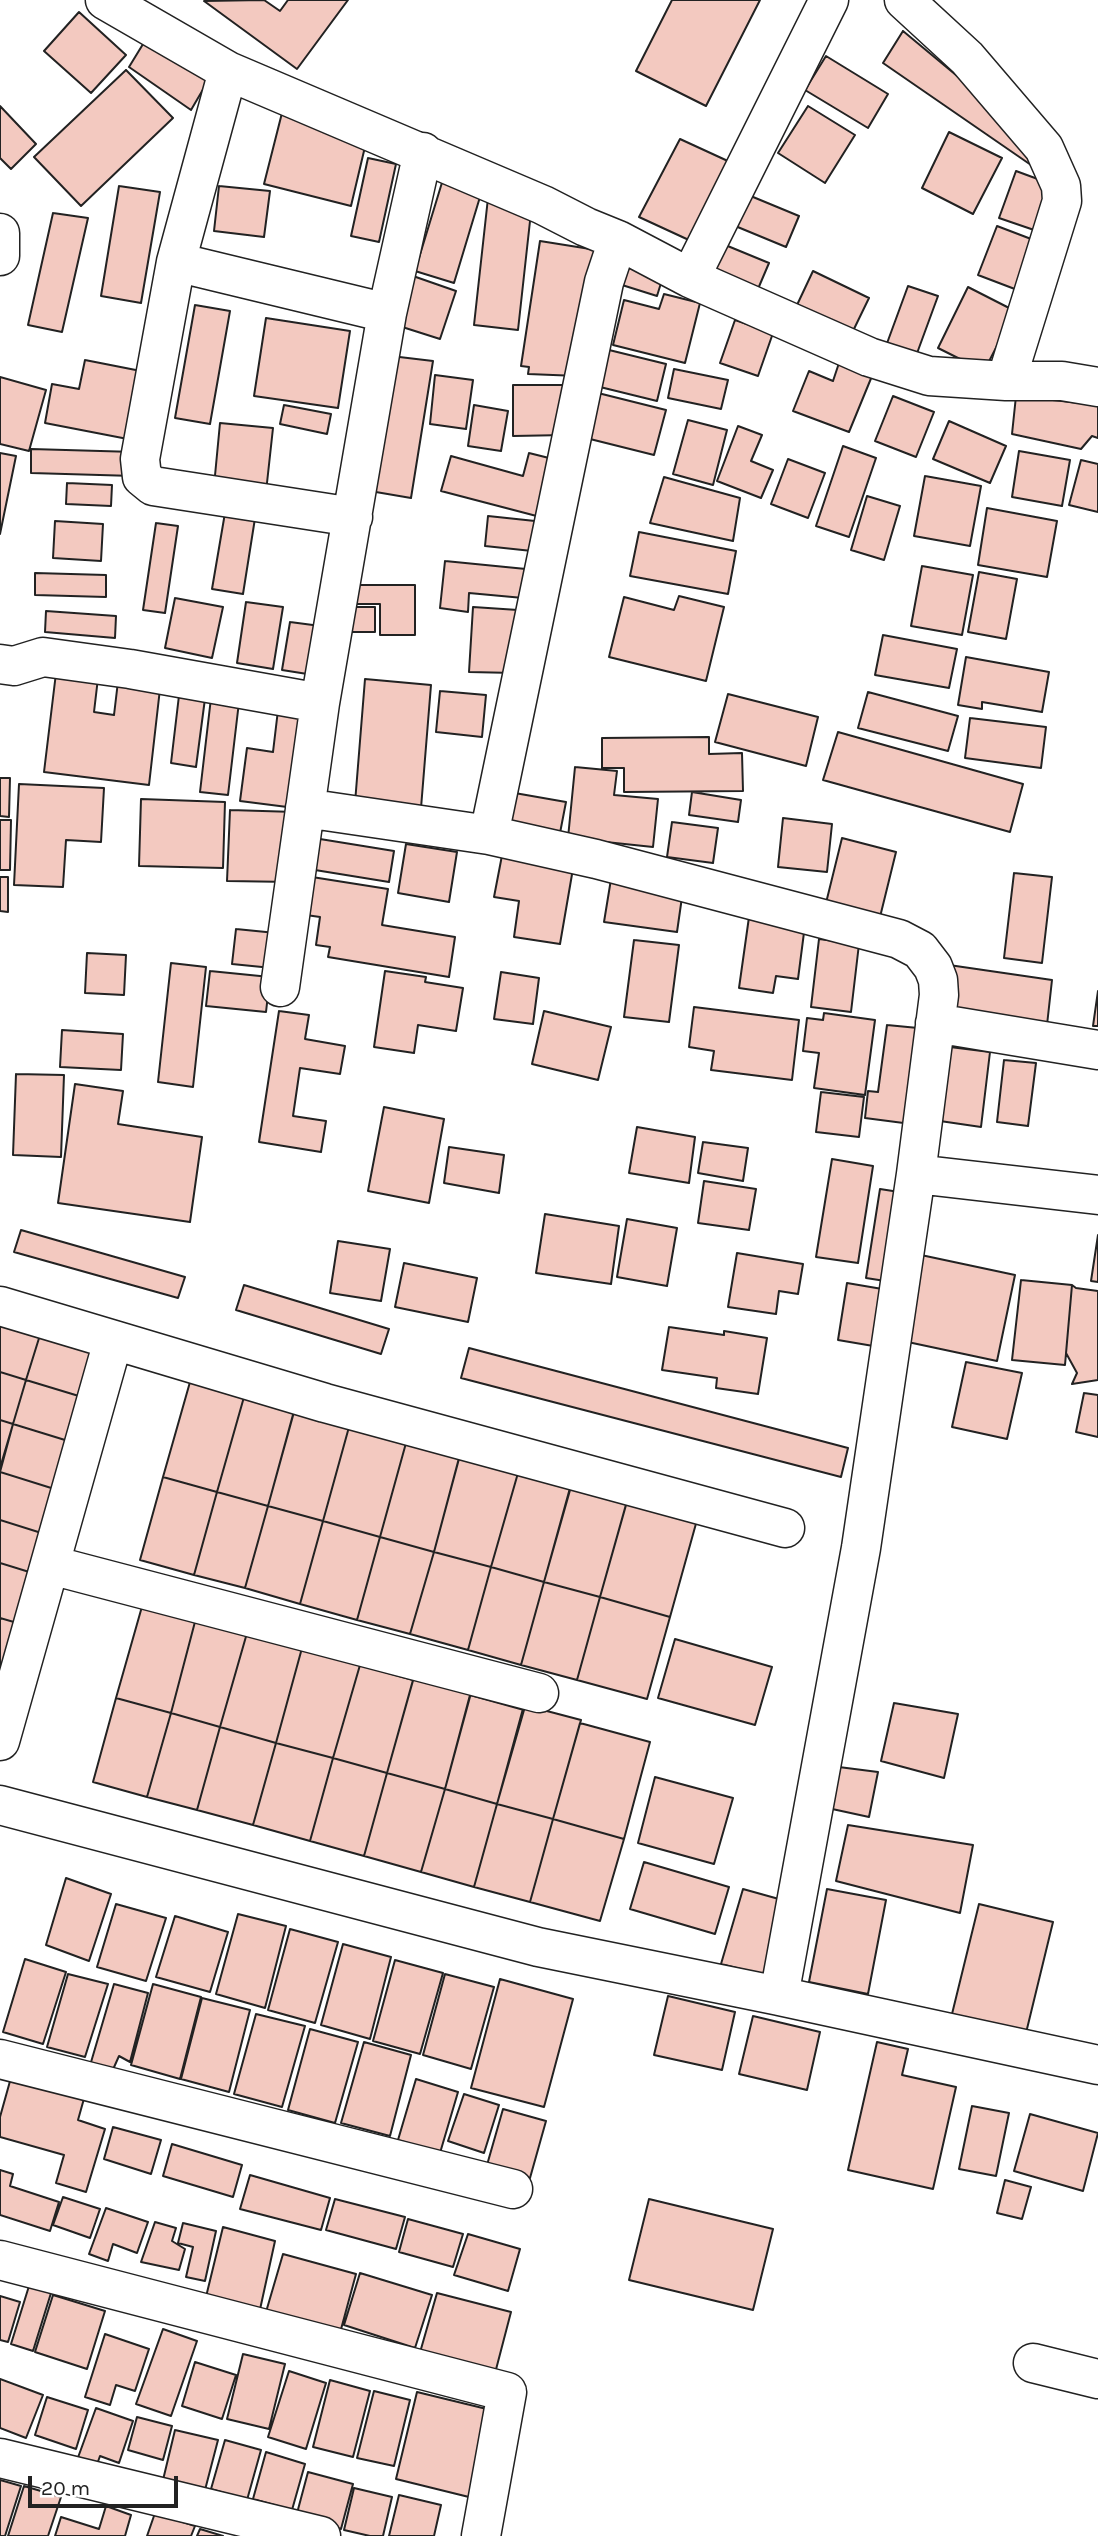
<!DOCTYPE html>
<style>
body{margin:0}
#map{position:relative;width:1098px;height:2536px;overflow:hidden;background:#fff;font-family:Karla,sans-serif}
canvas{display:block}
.scale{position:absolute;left:28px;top:2476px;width:150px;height:32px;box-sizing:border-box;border:4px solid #222;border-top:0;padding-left:9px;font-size:21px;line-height:24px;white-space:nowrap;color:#222;-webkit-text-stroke:5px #fff;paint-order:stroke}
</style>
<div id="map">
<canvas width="1098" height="2536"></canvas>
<div class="scale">20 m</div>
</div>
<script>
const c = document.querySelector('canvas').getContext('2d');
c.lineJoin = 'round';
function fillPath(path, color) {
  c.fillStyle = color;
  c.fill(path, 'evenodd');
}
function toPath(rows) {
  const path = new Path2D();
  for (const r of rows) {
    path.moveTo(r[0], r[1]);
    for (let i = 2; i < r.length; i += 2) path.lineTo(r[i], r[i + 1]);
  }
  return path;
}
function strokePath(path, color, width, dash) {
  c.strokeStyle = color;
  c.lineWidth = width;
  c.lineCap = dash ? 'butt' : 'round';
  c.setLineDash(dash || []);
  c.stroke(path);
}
const building = toPath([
 [264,0,280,11,288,0,348,0,297,69,204,1,264,0],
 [672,0,760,0,706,106,636,71,672,0],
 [79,12,126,55,91,93,44,51,79,12],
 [151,31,215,69,191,110,129,67,151,31],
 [903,31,1039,144,1031,165,883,63,903,31],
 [826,56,888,94,868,128,805,90,826,56],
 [126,70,173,118,81,206,34,157,126,70],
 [284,105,368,134,351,206,264,184,284,105],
 [0,106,36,144,11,169,0,158,0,106],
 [808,106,855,135,825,183,778,153,808,106],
 [949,132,1002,158,973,214,922,188,949,132],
 [680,139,730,162,691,241,639,217,680,139],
 [368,158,396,164,379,242,351,236,368,158],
 [1016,171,1054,185,1037,231,999,218,1016,171],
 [444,176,483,187,454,283,415,271,444,176],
 [119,186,160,192,141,303,101,296,119,186],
 [219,186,270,191,264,237,214,231,219,186],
 [741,192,799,216,786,247,728,223,741,192],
 [488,198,532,203,518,330,474,325,488,198],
 [53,213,88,218,62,332,28,325,53,213],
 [997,226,1039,242,1020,291,978,275,997,226],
 [540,241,609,252,578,376,528,374,529,367,521,366,540,241],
 [718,242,769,263,755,296,704,276,718,242],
 [630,259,665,270,657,296,622,285,630,259],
 [813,271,869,298,853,331,797,305,813,271],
 [413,276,456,291,440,339,396,325,413,276],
 [908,286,938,296,916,356,886,346,908,286],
 [968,287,1015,311,984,371,938,348,968,287],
 [664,294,700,303,685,363,613,345,624,300,659,309,664,294],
 [195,305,230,311,210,424,175,418,195,305],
 [266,318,350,331,338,408,254,396,266,318],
 [735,320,773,333,758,376,720,363,735,320],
 [605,349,666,364,657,401,596,386,605,349],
 [391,356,433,361,411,498,370,491,391,356],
 [85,360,151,373,138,441,45,423,52,384,79,389,85,360],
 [839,363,872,376,849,432,793,411,809,371,833,381,839,363],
 [674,369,728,380,721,409,668,398,674,369],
 [435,375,473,380,466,429,430,424,435,375],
 [0,377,46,390,29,451,0,444,0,377],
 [513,385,579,385,566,435,513,436,513,385],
 [598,393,666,410,654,455,586,438,598,393],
 [893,396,934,412,916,457,875,441,893,396],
 [1016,396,1098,405,1098,438,1092,436,1081,449,1012,434,1016,396],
 [284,405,331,414,327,434,280,424,284,405],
 [474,405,508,411,501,451,468,446,474,405],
 [688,420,727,430,713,485,673,474,688,420],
 [949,421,1006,446,990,483,933,459,949,421],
 [220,423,273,428,266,492,214,486,220,423],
 [738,426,762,435,751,461,773,470,761,498,717,481,738,426],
 [843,446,876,458,849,537,816,526,843,446],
 [31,449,135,452,134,476,31,473,31,449],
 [1019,451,1070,460,1062,506,1012,497,1019,451],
 [0,453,16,456,0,534,0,453],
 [529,453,561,461,548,519,441,491,451,456,523,476,529,453],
 [788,459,825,473,808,518,771,504,788,459],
 [1081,460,1098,464,1098,512,1069,505,1081,460],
 [925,476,981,486,970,546,914,536,925,476],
 [664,477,740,498,733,541,650,523,664,477],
 [67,483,112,485,111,506,66,504,67,483],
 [867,496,900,506,884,560,851,550,867,496],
 [226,507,256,512,243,594,212,589,226,507],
 [987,508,1057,521,1047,577,978,565,987,508],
 [488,516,535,521,532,551,485,546,488,516],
 [55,521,103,524,101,561,53,558,55,521],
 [156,523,178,526,165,613,143,610,156,523],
 [639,532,736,551,728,594,630,576,639,532],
 [445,561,536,570,534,599,469,593,468,612,440,608,445,561],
 [922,566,973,575,962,635,911,626,922,566],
 [979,572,1017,579,1006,639,968,632,979,572],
 [35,573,106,575,106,597,35,595,35,573],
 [349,585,415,585,415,635,380,635,380,604,349,604,349,585],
 [679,596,724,607,706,681,609,657,624,597,674,610,679,596],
 [175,598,223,607,212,658,165,648,175,598],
 [246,602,283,607,273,669,237,663,246,602],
 [345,607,375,607,375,632,345,632,345,607],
 [473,607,518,610,515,673,469,672,473,607],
 [46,611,116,616,115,638,45,632,46,611],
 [290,622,328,627,320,676,282,670,290,622],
 [883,635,957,649,949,688,875,675,883,635],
 [966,657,1049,672,1042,712,982,702,982,709,958,705,966,657],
 [56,673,98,678,94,712,114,715,119,673,161,680,149,785,44,772,56,673],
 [365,679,431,685,421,808,355,803,365,679],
 [180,687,206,691,196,767,171,763,180,687],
 [440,691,486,695,482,737,436,732,440,691],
 [868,692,958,716,948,751,858,728,868,692],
 [728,694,818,717,806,766,715,742,728,694],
 [211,698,239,702,228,795,200,792,211,698],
 [278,710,315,715,303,809,240,801,247,748,273,752,278,710],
 [970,718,1046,727,1041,768,965,758,970,718],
 [838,732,1023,784,1010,832,823,780,838,732],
 [709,737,709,754,742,753,743,791,624,792,624,768,602,768,602,738,709,737],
 [575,767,617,771,614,795,658,799,653,847,568,838,575,767],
 [0,778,10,778,9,817,0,816,0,778],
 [19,784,104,788,101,842,66,840,63,887,14,885,19,784],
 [509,792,566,802,560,833,504,824,509,792],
 [692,792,741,800,738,822,689,815,692,792],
 [141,799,225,802,223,868,139,866,141,799],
 [230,810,295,812,292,882,227,881,230,810],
 [783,818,832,824,827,872,778,867,783,818],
 [0,820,11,820,10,870,0,870,0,820],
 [672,822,718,828,713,863,667,857,672,822],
 [842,838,896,852,880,917,826,903,842,838],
 [320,839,394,851,389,882,315,870,320,839],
 [406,844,457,852,449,902,398,893,406,844],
 [504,845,575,857,560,944,514,937,519,901,494,897,504,845],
 [612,873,684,883,677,932,604,922,612,873],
 [1014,873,1052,877,1042,963,1004,958,1014,873],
 [0,877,8,877,8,912,0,911,0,877],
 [312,877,388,889,382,925,455,937,449,977,328,957,330,947,316,945,320,917,306,915,312,877],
 [750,910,806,917,798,979,776,976,773,993,739,988,750,910],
 [236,929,276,933,272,968,232,964,236,929],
 [819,939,859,944,851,1012,811,1007,819,939],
 [634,940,679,945,669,1022,624,1017,634,940],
 [87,953,126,955,124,995,85,993,87,953],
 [171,963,206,967,193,1087,158,1082,171,963],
 [949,965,1052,980,1047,1025,943,1010,949,965],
 [210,971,270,977,266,1012,206,1006,210,971],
 [385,971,426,977,425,982,463,988,456,1031,418,1025,414,1053,374,1047,385,971],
 [501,972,539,978,533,1024,494,1019,501,972],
 [1098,991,1098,1026,1093,1026,1098,991],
 [694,1007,799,1020,792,1080,711,1070,714,1051,689,1047,694,1007],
 [279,1011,309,1015,305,1039,345,1046,340,1074,300,1068,293,1116,326,1121,321,1152,259,1142,279,1011],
 [544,1011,611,1027,598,1080,532,1064,544,1011],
 [824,1013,875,1020,865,1095,814,1088,819,1053,803,1051,807,1018,823,1020,824,1013],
 [887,1025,918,1028,919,1125,865,1118,868,1091,878,1092,887,1025],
 [62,1030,123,1034,121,1070,60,1067,62,1030],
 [950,1047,990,1052,981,1127,940,1121,950,1047],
 [1004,1060,1036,1063,1028,1126,997,1122,1004,1060],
 [16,1074,64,1075,61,1157,13,1155,16,1074],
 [75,1084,123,1091,118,1124,202,1137,190,1222,58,1203,75,1084],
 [821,1092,864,1097,859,1137,816,1132,821,1092],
 [384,1107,444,1119,429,1203,368,1191,384,1107],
 [637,1127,695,1137,689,1183,629,1173,637,1127],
 [703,1142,748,1148,743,1181,698,1173,703,1142],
 [449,1147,504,1155,499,1193,444,1183,449,1147],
 [832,1159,873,1166,858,1263,816,1257,832,1159],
 [704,1181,756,1189,749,1230,698,1223,704,1181],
 [880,1189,912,1194,898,1283,866,1278,880,1189],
 [545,1214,619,1226,611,1284,536,1273,545,1214],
 [627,1219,677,1228,667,1286,617,1277,627,1219],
 [21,1230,185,1277,178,1298,14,1252,21,1230],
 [1098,1235,1098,1282,1091,1281,1098,1235],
 [338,1241,390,1249,381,1301,330,1293,338,1241],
 [737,1253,803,1264,798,1294,779,1291,776,1314,728,1307,737,1253],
 [921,1255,1015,1275,997,1361,903,1341,921,1255],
 [404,1263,477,1278,468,1322,395,1307,404,1263],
 [1021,1280,1072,1285,1065,1365,1012,1360,1021,1280],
 [847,1283,894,1291,885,1348,838,1340,847,1283],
 [244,1285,389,1329,381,1354,236,1310,244,1285],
 [1072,1285,1076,1288,1098,1291,1098,1380,1072,1384,1077,1373,1066,1353,1072,1285],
 [0,1323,40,1335,26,1380,0,1372,0,1323],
 [669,1327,724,1335,724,1331,767,1338,758,1394,716,1388,717,1378,662,1370,669,1327],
 [40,1335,106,1355,92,1400,26,1380,40,1335],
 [469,1348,848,1448,841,1477,461,1378,469,1348],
 [966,1362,1022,1373,1007,1439,952,1427,966,1362],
 [0,1372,26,1380,13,1424,0,1420,0,1372],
 [26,1380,92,1400,78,1444,13,1424,26,1380],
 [190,1382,244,1397,217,1492,163,1477,190,1382],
 [1084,1393,1098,1395,1098,1437,1076,1432,1084,1393],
 [244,1397,294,1411,268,1506,217,1492,244,1397],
 [294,1412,349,1427,323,1521,268,1506,294,1412],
 [0,1420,13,1424,0,1468,0,1420],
 [13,1424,78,1444,64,1492,0,1472,13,1424],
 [349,1427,406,1443,380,1537,323,1521,349,1427],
 [406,1443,459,1458,434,1552,380,1537,406,1443],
 [460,1455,518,1473,491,1567,434,1552,460,1455],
 [0,1472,64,1492,51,1536,0,1520,0,1472],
 [518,1473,570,1488,544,1582,491,1567,518,1473],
 [163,1477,217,1492,194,1575,140,1560,163,1477],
 [572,1483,628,1498,600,1597,544,1582,572,1483],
 [217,1492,268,1506,245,1588,194,1575,217,1492],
 [627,1501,697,1520,670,1617,600,1597,627,1501],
 [268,1506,323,1521,300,1604,245,1588,268,1506],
 [0,1520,51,1536,39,1575,0,1563,0,1520],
 [323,1521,380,1537,357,1620,300,1604,323,1521],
 [380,1537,434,1552,410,1634,357,1620,380,1537],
 [434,1552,491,1567,468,1650,410,1634,434,1552],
 [0,1563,39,1575,24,1625,0,1618,0,1563],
 [491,1567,544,1582,521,1665,468,1650,491,1567],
 [544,1582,600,1597,577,1680,521,1665,544,1582],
 [600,1597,670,1617,647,1699,577,1680,600,1597],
 [143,1603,196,1618,171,1713,116,1698,143,1603],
 [0,1618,24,1625,10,1671,0,1668,0,1618],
 [196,1618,247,1633,220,1727,171,1713,196,1618],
 [247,1633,302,1648,276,1743,220,1727,247,1633],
 [675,1639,772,1667,755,1725,658,1698,675,1639],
 [302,1648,360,1665,333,1758,276,1743,302,1648],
 [360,1665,413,1680,387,1773,333,1758,360,1665],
 [414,1677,471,1693,445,1789,387,1773,414,1677],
 [470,1695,524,1710,497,1804,445,1789,470,1695],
 [116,1698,171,1713,147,1797,93,1782,116,1698],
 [894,1703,958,1714,944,1778,881,1761,894,1703],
 [524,1705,581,1720,553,1819,497,1804,524,1705],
 [171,1713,220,1727,197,1810,147,1797,171,1713],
 [580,1723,650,1742,624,1839,553,1819,580,1723],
 [220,1727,276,1743,253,1825,197,1810,220,1727],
 [276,1743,333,1758,310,1841,253,1825,276,1743],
 [333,1758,387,1773,364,1856,310,1841,333,1758],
 [831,1766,878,1772,869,1817,823,1807,831,1766],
 [387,1773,445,1789,421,1872,364,1856,387,1773],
 [655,1777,733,1798,714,1864,638,1843,655,1777],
 [445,1789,497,1804,474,1887,421,1872,445,1789],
 [497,1804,553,1819,530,1902,474,1887,497,1804],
 [553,1819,624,1839,600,1921,530,1902,553,1819],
 [848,1825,973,1845,960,1913,836,1881,848,1825],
 [644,1862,729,1887,715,1934,630,1909,644,1862],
 [66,1878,111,1894,89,1961,46,1945,66,1878],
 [743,1889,786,1901,764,1975,721,1964,743,1889],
 [827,1889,886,1900,868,1994,809,1982,827,1889],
 [116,1904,166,1918,146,1981,97,1967,116,1904],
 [979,1904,1053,1922,1026,2033,952,2014,979,1904],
 [238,1914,286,1926,265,2008,216,1994,238,1914],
 [175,1916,228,1932,210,1992,156,1977,175,1916],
 [290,1929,338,1942,315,2023,268,2010,290,1929],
 [343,1944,391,1957,370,2039,321,2025,343,1944],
 [25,1959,66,1972,43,2044,3,2032,25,1959],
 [395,1960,443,1973,420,2054,373,2041,395,1960],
 [68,1974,108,1984,85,2057,47,2047,68,1974],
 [445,1974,494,1987,471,2069,423,2055,445,1974],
 [500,1979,573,1999,544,2107,471,2088,500,1979],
 [114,1984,148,1993,130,2062,119,2056,111,2074,89,2069,114,1984],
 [153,1984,201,1997,180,2079,131,2065,153,1984],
 [668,1996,735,2012,722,2070,654,2055,668,1996],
 [202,1998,250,2010,229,2092,181,2079,202,1998],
 [256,2014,305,2026,282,2107,234,2094,256,2014],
 [753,2016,820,2032,807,2090,739,2074,753,2016],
 [310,2029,358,2042,335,2123,288,2110,310,2029],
 [364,2042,411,2055,390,2136,341,2123,364,2042],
 [877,2042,908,2049,902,2075,956,2087,933,2189,848,2170,877,2042],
 [12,2074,85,2095,78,2120,105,2129,86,2192,56,2183,64,2155,0,2137,0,2117,12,2074],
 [416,2079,458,2092,440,2153,398,2140,416,2079],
 [464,2094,499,2105,484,2153,448,2141,464,2094],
 [972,2106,1009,2113,996,2176,959,2169,972,2106],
 [503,2109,546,2121,530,2178,487,2165,503,2109],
 [1030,2114,1098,2133,1083,2191,1014,2171,1030,2114],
 [113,2127,161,2140,151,2174,104,2159,113,2127],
 [172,2144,242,2165,233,2197,163,2176,172,2144],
 [0,2170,13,2174,10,2186,59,2202,50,2231,0,2215,0,2170],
 [250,2175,330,2198,321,2230,240,2209,250,2175],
 [1005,2180,1031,2187,1022,2219,997,2213,1005,2180],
 [63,2197,100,2209,90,2238,53,2225,63,2197],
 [335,2199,405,2217,396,2249,326,2230,335,2199],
 [649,2199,773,2229,753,2310,629,2280,649,2199],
 [106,2208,148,2222,137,2253,113,2244,108,2261,89,2254,106,2208],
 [408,2219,463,2234,453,2267,399,2252,408,2219],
 [155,2222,176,2228,172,2241,185,2249,179,2270,141,2262,155,2222],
 [183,2223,216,2231,205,2281,186,2277,193,2247,178,2243,183,2223],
 [223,2227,275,2241,259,2314,204,2305,223,2227],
 [468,2234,520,2249,508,2291,454,2275,468,2234],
 [283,2254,356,2274,340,2333,266,2312,283,2254],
 [360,2273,432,2295,415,2348,344,2325,360,2273],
 [29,2286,51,2293,33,2351,11,2344,29,2286],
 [437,2293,511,2312,493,2381,419,2356,437,2293],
 [53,2295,105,2311,87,2369,35,2352,53,2295],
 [0,2296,20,2302,8,2342,0,2340,0,2296],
 [163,2329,197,2341,171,2416,136,2404,163,2329],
 [105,2334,149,2349,135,2391,116,2385,110,2405,85,2397,105,2334],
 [243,2354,285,2364,269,2429,227,2419,243,2354],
 [195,2362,236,2375,222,2419,182,2406,195,2362],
 [289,2371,326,2383,306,2449,268,2437,289,2371],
 [0,2379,43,2395,26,2438,0,2428,0,2379],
 [330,2380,370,2391,353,2457,313,2447,330,2380],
 [374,2391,410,2400,394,2466,357,2458,374,2391],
 [417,2392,499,2412,477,2499,396,2479,417,2392],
 [47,2397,88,2410,76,2449,35,2435,47,2397],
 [96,2408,133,2421,119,2463,100,2456,95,2470,76,2463,96,2408],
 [137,2417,172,2426,163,2460,128,2450,137,2417],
 [175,2430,218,2440,205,2490,163,2480,175,2430],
 [225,2440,261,2450,247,2500,211,2489,225,2440],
 [266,2452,305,2464,292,2510,253,2499,266,2452],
 [308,2472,353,2484,341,2529,296,2517,308,2472],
 [0,2480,21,2486,5,2536,0,2536,0,2480],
 [24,2486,61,2497,48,2536,8,2536,24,2486],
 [354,2488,392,2497,383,2536,370,2536,344,2530,354,2488],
 [399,2495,441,2505,434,2536,389,2536,399,2495],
 [106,2506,131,2515,125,2536,55,2536,61,2517,99,2529,106,2506],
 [155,2513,195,2526,191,2536,147,2536,155,2513],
 [200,2529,223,2536,197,2536,200,2529]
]);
const minor = toPath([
 [105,0,228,71,543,205,586,227,618,240,690,278,869,357,929,376,1006,381,1062,381,1098,387],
 [904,0,967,58,1044,148,1061,186,1062,201,1006,381],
 [228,71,176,262,140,459,142,477,153,486,353,517],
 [0,233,0,256],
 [176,262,387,313,423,152],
 [690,278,829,0],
 [0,664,14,666,43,657,130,669,320,703],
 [305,808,489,835,596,859,899,939,920,950,933,967,938,980,939,995,916,1174,861,1548,779,1996,1098,2065],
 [489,835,604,282,618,240],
 [280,987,320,703,387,313],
 [935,1023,1098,1050],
 [916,1174,1098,1195],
 [0,1306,325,1403,785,1528],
 [51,1565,539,1693],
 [0,1741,113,1341],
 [0,1805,538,1947,779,1996],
 [0,2059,513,2189],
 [0,2260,507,2392,481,2536],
 [1033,2363,1098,2379],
 [0,2458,321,2536]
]);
fillPath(building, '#f3c9c0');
strokePath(building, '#222', 2);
strokePath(minor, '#222', 41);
strokePath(minor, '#fff', 38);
</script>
